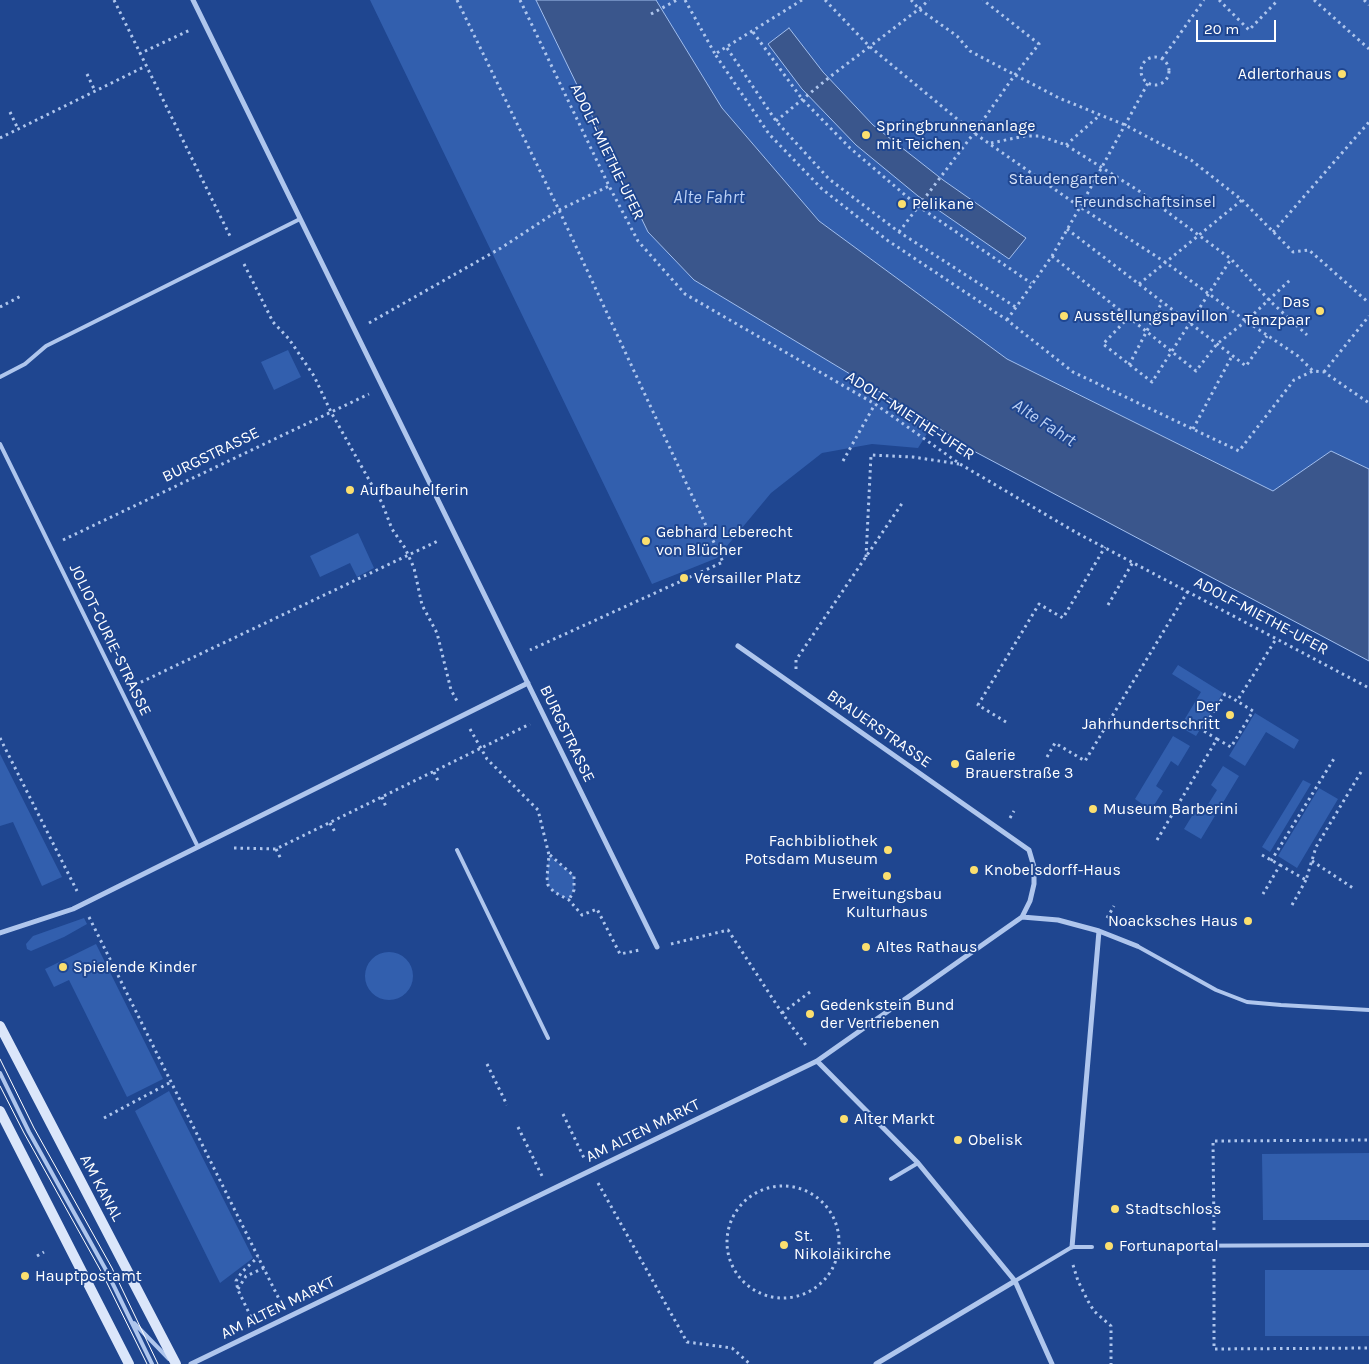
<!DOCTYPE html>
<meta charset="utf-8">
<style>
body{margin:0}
#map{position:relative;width:1369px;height:1364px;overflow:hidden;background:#1f4690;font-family:Karla,sans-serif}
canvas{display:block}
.scale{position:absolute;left:1196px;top:20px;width:80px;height:22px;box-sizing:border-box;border:2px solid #fff;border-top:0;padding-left:6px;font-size:15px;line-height:18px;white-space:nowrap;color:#fff;-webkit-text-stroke:4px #1f4690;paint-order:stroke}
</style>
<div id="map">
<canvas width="1369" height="1364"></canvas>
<div class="scale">20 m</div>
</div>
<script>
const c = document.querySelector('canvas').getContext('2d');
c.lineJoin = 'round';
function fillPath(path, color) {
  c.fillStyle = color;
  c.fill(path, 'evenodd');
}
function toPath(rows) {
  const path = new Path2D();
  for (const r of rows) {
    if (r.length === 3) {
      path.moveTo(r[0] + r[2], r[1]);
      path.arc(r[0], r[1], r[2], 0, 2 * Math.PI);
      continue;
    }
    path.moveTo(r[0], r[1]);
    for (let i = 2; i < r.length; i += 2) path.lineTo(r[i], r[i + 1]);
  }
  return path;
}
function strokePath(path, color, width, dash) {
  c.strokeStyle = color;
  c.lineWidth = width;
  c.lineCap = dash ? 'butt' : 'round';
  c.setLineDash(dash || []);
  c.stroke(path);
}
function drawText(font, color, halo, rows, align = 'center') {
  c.font = font + ' Karla,sans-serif';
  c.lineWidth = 4;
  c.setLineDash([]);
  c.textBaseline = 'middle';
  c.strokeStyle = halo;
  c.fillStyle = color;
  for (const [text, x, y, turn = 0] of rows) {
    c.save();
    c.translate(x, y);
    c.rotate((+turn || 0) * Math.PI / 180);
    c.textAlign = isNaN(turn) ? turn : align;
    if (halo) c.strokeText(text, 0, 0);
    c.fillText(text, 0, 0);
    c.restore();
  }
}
const green = toPath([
 [370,0,536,0,648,232,694,280,933,424,918,448,872,444,822,453,771,493,717,558,652,584],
 [656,0,1369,0,1369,469,1331,451,1273,491,1007,359,819,221,722,108],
 [288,350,301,377,274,390,261,362],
 [358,533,374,568,357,577,350,563,320,577,310,556],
 [1178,665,1223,693,1196,736,1180,727,1201,692,1172,674],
 [1255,713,1299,740,1294,749,1266,732,1245,766,1229,756],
 [1173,736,1190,746,1178,766,1171,761,1156,786,1163,791,1151,810,1135,799],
 [0,754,62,877,42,886,13,822,0,826],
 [1223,766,1239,776,1201,839,1184,829,1195,811,1202,814,1217,790,1211,785],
 [1303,780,1311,784,1270,852,1262,847],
 [1319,788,1338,799,1297,868,1278,856],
 [549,855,574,876,574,890,569,900,554,892,548,885,547,877],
 [84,918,87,924,64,937,31,951,27,949,26,944,33,936],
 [96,944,163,1079,127,1097,69,980,54,987,45,969],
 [389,976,24],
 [169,1091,253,1258,220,1283,135,1111],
 [1369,1153,1369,1220,1263,1220,1262,1154],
 [1265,1270,1369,1270,1369,1336,1265,1336]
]);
const water = toPath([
 [536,0,656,0,722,108,819,221,1007,359,1273,491,1331,451,1369,469,1369,661,968,448,933,424,694,280,648,232,536,0],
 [789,28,823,72,873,125,943,180,1026,238,1009,259,918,196,856,145,802,89,768,44,789,28]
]);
const path = toPath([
 [114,0,231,238],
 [457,0,559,210,723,562,530,650],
 [520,0,609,186,638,241,685,294,875,404,960,464,1077,533,1369,688],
 [685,0,715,54],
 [802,0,715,54,769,134,822,189,887,240,1007,320,1073,372,1239,451,1294,380,1313,371,1324,372,1369,403],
 [825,0,869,46,974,133,1080,207,1165,262,1246,321,1298,356,1313,371],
 [911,0,919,9,957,36,970,51,983,58,1059,98,1125,125,1191,160,1242,200,1293,252,1309,250,1369,303],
 [1219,0,1249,30,1278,0],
 [1314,0,1369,49],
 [1364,0,1369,5],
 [651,14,677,0],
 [753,32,802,99,850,148,918,206,1031,283],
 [727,48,776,121,829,179,899,232,1017,308],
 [139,54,190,30],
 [1155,71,14],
 [1162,59,1204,0],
 [87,74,95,91],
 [10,112,18,129],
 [776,121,831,76,919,9,929,0],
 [0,138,146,66],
 [991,143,1025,136,1040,136,1066,145,1139,191,1231,259,1269,300,1307,335],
 [1066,145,1100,115],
 [1067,229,1246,366,1267,336],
 [899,232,974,133,1014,76,1039,44,983,0],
 [1273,232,1369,122],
 [1052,256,1196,371,1217,344,1246,321,1290,280],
 [244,264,273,322,289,339,314,376,331,412,382,503,392,529,405,548,414,568,422,605,437,633,451,690,457,701],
 [1139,284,1242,200],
 [0,307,21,296],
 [1129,317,1103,344,1152,382,1231,259],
 [1007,320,1052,256,1080,207,1148,83],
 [369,323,501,248,559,210,609,186],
 [1129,365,1162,302],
 [1324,372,1369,316],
 [1193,429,1232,356],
 [843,461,875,404],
 [63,540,369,394],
 [866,557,871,455,913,457,959,464],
 [1108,605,1133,562],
 [796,669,796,660,903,502],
 [135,685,440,540],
 [1006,722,978,705,1039,604,1063,618,1105,547],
 [470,729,487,759,538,810,549,855,547,877,548,885,554,892,569,900,582,915,597,909,620,954,640,950],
 [0,738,77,891],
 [1217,739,1231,747,1253,711,1237,701],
 [1047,757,1055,743,1085,761,1188,591],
 [434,772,438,781],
 [382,797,386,807],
 [1010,818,1014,811],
 [330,823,335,832],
 [1157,840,1217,739,1202,730,1225,694,1237,701,1276,639],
 [234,848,276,849,530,724],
 [276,849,281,859],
 [550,855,574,876,574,890,569,900],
 [1262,855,1280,865,1263,894],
 [1271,861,1335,757],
 [1312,861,1353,888],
 [1280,865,1306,880,1316,847,1361,772],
 [1292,905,1306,880],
 [89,917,281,1303],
 [1107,918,1114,906],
 [671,944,728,930,782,1013,808,1048],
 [782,1013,810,992],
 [487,1064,507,1105],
 [563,1114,584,1158],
 [104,1118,171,1082],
 [518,1127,543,1178],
 [598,1183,687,1342,732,1348,750,1364],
 [783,1242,56],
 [1214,1230,1213,1141,1369,1140],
 [37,1256,44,1252],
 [1214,1259,1214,1349,1369,1348],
 [1073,1265,1078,1281,1088,1301,1094,1311,1111,1326,1111,1364],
 [238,1289,246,1276,264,1268],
 [251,1317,238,1290,236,1281,242,1272,258,1257]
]);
const lane = toPath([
 [0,377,25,364,46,346,300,219],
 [0,444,198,847],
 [457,850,548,1038],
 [1137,946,1216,990,1247,1002,1281,1005,1369,1010],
 [0,1073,29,1132,106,1270,152,1364],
 [891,1179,918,1163],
 [1126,1246,1369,1245],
 [1015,1281,1072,1247,1092,1247],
 [134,1323,169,1359]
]);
const street = toPath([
 [193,0,657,947],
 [1022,917,1058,920,1099,931,1137,946],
 [0,933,73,909,528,683],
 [817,1061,918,1163,1015,1281,1052,1364],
 [1072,1247,1099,931],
 [191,1364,817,1061,1022,917,1030,901,1034,884,1034,867,1029,850,738,646],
 [876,1364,1015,1281]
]);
const secondary = toPath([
 [0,1026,176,1364],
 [0,1111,129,1364]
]);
const tram = toPath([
 [0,1059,34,1128,112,1268,158,1364],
 [0,1086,24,1133,102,1273,147,1364]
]);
const markers = [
 [1342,74,5,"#fbdf6f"],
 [866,135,5,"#fbdf6f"],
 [902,204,5,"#fbdf6f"],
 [1320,311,5,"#fbdf6f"],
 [1064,316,5,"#fbdf6f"],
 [350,490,5,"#fbdf6f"],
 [646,541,5,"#fbdf6f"],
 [684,578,5,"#fbdf6f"],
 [1230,715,5,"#fbdf6f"],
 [955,764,5,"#fbdf6f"],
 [1093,809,5,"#fbdf6f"],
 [888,850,5,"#fbdf6f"],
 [974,870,5,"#fbdf6f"],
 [887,876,5,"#fbdf6f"],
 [1248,921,5,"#fbdf6f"],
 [866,947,5,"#fbdf6f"],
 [63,967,5,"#fbdf6f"],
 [810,1014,5,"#fbdf6f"],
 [844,1119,5,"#fbdf6f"],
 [958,1140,5,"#fbdf6f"],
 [1115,1209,5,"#fbdf6f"],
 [784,1245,5,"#fbdf6f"],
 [1109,1246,5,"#fbdf6f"],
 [25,1276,5,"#fbdf6f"]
];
const poiNames = [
 ["Adlertorhaus",1332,74,"right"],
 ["Springbrunnenanlage",876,126],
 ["mit Teichen",876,144],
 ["Pelikane",912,204],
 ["Das",1310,302,"right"],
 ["Tanzpaar",1310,320,"right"],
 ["Ausstellungspavillon",1074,316],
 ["Aufbauhelferin",360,490],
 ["Gebhard Leberecht",656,532],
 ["von Blücher",656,550],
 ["Versailler Platz",694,578],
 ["Der",1220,706,"right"],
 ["Jahrhundertschritt",1220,724,"right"],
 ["Galerie",965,755],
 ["Brauerstraße 3",965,773],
 ["Museum Barberini",1103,809],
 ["Fachbibliothek",878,841,"right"],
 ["Potsdam Museum",878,859,"right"],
 ["Knobelsdorff-Haus",984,870],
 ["Erweitungsbau",887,894,"center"],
 ["Kulturhaus",887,912,"center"],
 ["Noacksches Haus",1238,921,"right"],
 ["Altes Rathaus",876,947],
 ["Spielende Kinder",73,967],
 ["Gedenkstein Bund",820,1005],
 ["der Vertriebenen",820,1023],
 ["Alter Markt",854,1119],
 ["Obelisk",968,1140],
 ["Stadtschloss",1125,1209],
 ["St.",794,1236],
 ["Nikolaikirche",794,1254],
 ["Fortunaportal",1119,1246],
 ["Hauptpostamt",35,1276]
];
const streetNames = [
 ["ADOLF-MIETHE-UFER",607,152,64],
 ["ADOLF-MIETHE-UFER",910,416,33],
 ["BURGSTRASSE",211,455,-26],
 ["ADOLF-MIETHE-UFER",1261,616,28],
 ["JOLIOT-CURIE-STRASSE",110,640,64],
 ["BRAUERSTRASSE",879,729,35],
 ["BURGSTRASSE",567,734,64],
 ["AM ALTEN MARKT",643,1131,-26],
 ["AM KANAL",101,1188,62],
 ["AM ALTEN MARKT",278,1308,-26]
];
const parkNames = [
 ["Staudengarten",1063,179],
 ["Freundschaftsinsel",1145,202]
];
const waterNames = [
 ["Alte Fahrt",709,198],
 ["Alte Fahrt",1044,423,33]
];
fillPath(green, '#325fae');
fillPath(water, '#3a568c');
strokePath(water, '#a2bfef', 1);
strokePath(path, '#afc6ed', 3, [2.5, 4]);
strokePath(lane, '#afc6ed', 4);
strokePath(street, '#afc6ed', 5);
strokePath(secondary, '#dbe6fa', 10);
strokePath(tram, '#fff', 1);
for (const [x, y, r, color] of markers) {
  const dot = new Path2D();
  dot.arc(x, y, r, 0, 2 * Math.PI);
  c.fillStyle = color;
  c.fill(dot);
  strokePath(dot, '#1f4690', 2);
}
drawText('16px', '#fff', '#1f4690', poiNames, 'left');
drawText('16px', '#fff', '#1f4690', streetNames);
drawText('16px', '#d5e2f9', '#1f4690', parkNames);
drawText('italic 18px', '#bbd0f4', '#1f4690', waterNames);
</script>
